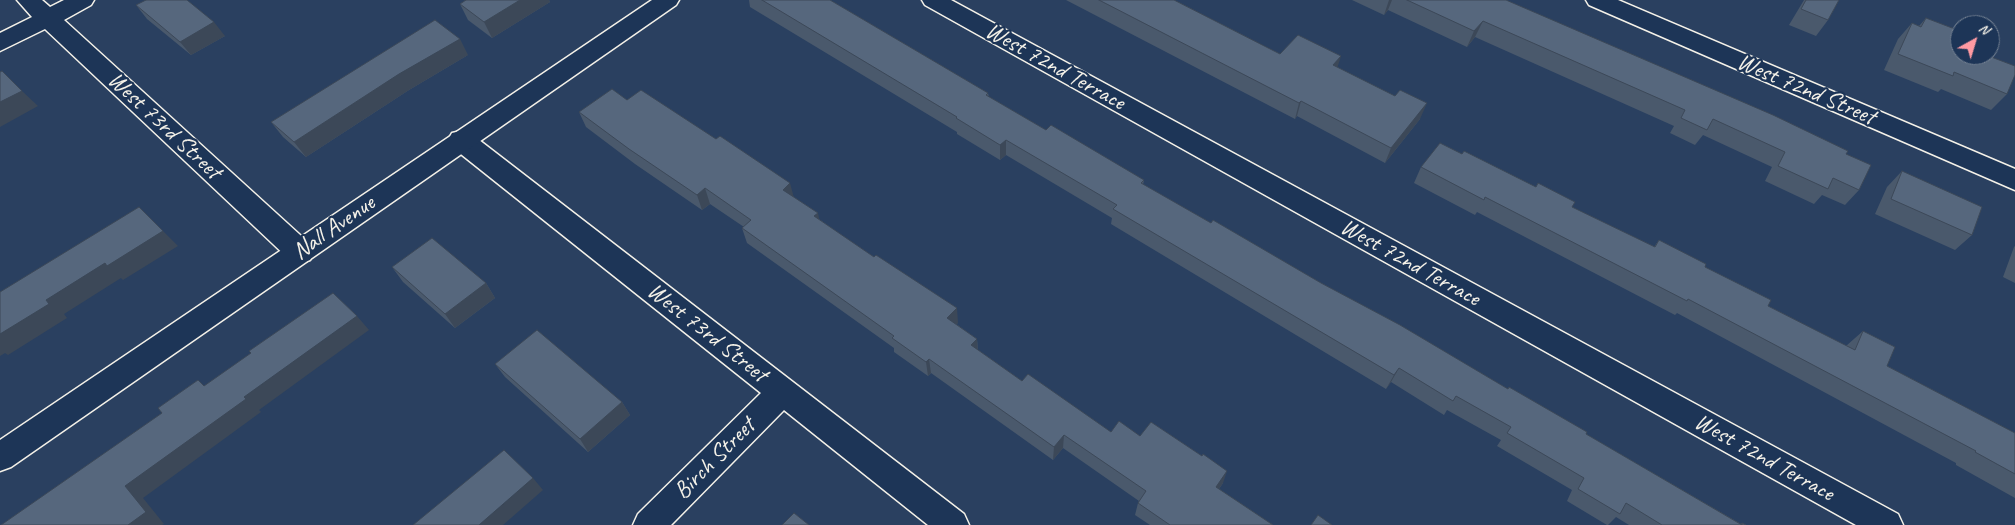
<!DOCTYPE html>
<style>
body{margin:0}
#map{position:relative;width:2015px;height:525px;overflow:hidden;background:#2a4060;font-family:Caveat,sans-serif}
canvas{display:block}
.north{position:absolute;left:1950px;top:15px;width:50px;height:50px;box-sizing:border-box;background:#1d3557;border:1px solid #738091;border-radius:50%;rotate:39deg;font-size:14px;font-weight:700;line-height:20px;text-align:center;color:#f4f1e8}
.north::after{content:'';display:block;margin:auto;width:18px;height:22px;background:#ff9aa2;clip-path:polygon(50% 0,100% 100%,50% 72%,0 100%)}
</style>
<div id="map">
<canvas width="2015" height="525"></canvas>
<div class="north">N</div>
</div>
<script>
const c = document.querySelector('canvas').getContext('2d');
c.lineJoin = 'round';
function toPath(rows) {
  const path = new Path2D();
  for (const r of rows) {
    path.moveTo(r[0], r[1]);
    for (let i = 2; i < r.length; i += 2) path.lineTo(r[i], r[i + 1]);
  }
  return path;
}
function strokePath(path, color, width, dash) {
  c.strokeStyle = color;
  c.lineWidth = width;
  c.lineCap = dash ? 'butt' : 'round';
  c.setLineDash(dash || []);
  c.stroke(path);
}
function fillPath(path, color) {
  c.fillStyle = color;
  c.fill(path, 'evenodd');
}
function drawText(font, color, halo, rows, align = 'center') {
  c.font = font + ' Caveat,sans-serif';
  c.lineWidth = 4.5;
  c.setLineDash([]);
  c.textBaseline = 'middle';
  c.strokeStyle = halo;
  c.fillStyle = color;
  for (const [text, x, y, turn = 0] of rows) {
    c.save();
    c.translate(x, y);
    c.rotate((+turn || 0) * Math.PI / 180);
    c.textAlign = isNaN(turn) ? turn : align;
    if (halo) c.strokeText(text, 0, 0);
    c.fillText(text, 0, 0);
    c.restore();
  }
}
const street = toPath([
 [17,0,42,0,50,7,64,0,94,0,91,5,64,20,310,244,314,252,310,260,300,263,290,260,45,29,0,51,0,33,32,17,17,0],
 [922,0,951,0,1898,514,1903,525,1856,525,925,5,922,0],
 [1586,0,1618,0,2015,169,2015,190,1589,5,1586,0],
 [461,131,470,133,964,514,969,525,928,525,784,410,671,525,633,525,638,514,761,393,452,147,448,140,452,133,461,131]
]);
const secondary = toPath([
 [652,0,679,0,676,5,11,467,0,471,0,440,652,0]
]);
const wall = toPath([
 [466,0,549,0,550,2,492,38,468,20,460,4],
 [749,0,830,0,988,93,989,97,1046,130,1144,180,1143,185,1211,223,1321,283,1508,389,1741,524,1742,523,1746,525,1629,525,1616,517,1608,525,1607,525,1567,501,1572,490,1497,446,1501,440,1447,410,1444,415,1391,382,1386,389,1111,224,1112,218,1006,155,1000,160,957,134,957,132,750,7],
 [1066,0,1174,0,1280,54,1337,67,1420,119,1385,163,1297,116,1295,119],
 [1352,0,1506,0,1846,154,1859,190,1845,205,1822,195,1814,204,1765,181,1772,167,1703,135,1695,145,1670,133,1674,126,1475,37,1467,47,1388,10,1384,15],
 [1804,0,1839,0,1828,20,1816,36,1789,25],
 [136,5,225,36,191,55,147,19],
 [1926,18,1960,55,2007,94,1991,110,1941,89,1938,92,1884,70,1898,39,1912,23,1919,26],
 [468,55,409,90,306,157,283,137,271,122],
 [627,100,794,197,819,219,958,323,956,324,977,339,978,350,1022,381,1111,432,1140,436,1223,483,1219,489,1273,525,1150,525,1135,515,1138,503,1139,501,1063,448,1053,460,931,373,928,376,894,352,894,348,747,243,742,228,744,227,710,204,702,210,635,164,586,127,579,112],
 [1421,167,1572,207,1654,247,1659,240,1705,267,1768,306,1846,346,1863,331,1887,366,2015,433,2015,498,1956,465,1956,463,1677,313,1675,315,1477,212,1475,215,1414,183],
 [1902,171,1972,235,1955,250,1875,214,1887,187],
 [2015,246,2015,283,2003,277,2014,247],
 [392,267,486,283,495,298,455,328,403,282],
 [495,364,622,402,630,415,588,452,505,377]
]);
const shadedWall = toPath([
 [520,0,549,0,550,2,492,38,484,22],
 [1389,0,1392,0,1388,10,1384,15],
 [1483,21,1475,37,1467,47,1474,31],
 [214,22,225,36,191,55,180,42],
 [460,39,468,55,409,90,306,157,294,142,399,74],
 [1341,56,1336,72,1333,65],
 [22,91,38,106,0,127,0,102],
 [1301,101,1297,116,1295,119,1299,103],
 [1427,103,1420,119,1385,163,1391,148],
 [1006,140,1006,155,1000,160,1000,145],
 [790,183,794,198,783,190],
 [705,188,710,204,702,210,697,195],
 [818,213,821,228,814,216],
 [163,231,178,246,123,280,121,278,64,314,67,318,8,355,5,353,0,356,0,334,46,300,105,263],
 [486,283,495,298,455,328,445,314],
 [957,308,958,323,948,332,947,318],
 [357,316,369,330,259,410,261,412,143,498,164,524,162,525,128,525,125,486,244,397],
 [977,339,978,353,971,345],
 [929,359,931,373,928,376,926,362],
 [1399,368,1391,382,1386,389,1394,375],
 [622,402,630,415,588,452,580,439],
 [1064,435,1063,448,1053,460,1054,447],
 [1227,471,1223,483,1212,499,1216,487],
 [533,478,543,490,503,525,479,525]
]);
const building = toPath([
 [146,0,187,0,214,22,180,42,136,5,146,0],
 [466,0,520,0,484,22,460,4,466,0],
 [762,0,830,0,988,93,986,95,1046,130,1051,125,1144,180,1141,183,1211,223,1213,220,1321,283,1400,325,1508,389,1509,387,1587,432,1586,434,1742,525,1742,523,1746,525,1662,525,1626,503,1620,514,1578,489,1584,478,1507,433,1511,427,1456,396,1453,401,1399,368,1394,375,1113,209,1117,205,1006,140,1000,145,956,118,957,117,762,0],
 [1099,0,1174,0,1280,54,1298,35,1341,56,1333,65,1395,96,1400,90,1427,103,1391,148,1301,101,1299,103,1099,0],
 [1407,0,1506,0,1773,115,1848,151,1846,154,1871,165,1859,190,1833,178,1828,189,1778,166,1785,152,1713,119,1707,130,1681,118,1685,110,1483,21,1474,31,1407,0],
 [1806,0,1839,0,1828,20,1801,9,1806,0],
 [1926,18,1960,31,1960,55,1986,55,2015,66,2015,75,2007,94,1954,72,1953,76,1898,54,1912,23,1921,27,1926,18],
 [435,20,460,39,399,74,294,142,271,122,435,20],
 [2,71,22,91,0,102,0,72,2,71],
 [612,89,627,100,641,90,716,139,720,136,790,183,783,190,818,213,814,216,874,257,876,255,957,308,947,318,977,339,971,345,1022,381,1028,374,1111,432,1119,421,1140,436,1151,422,1202,456,1203,454,1227,471,1216,487,1273,525,1170,525,1138,503,1146,491,1064,435,1054,447,929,359,926,362,892,338,894,336,742,228,751,220,705,188,697,195,629,149,579,112,612,89],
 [1440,143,1462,154,1464,151,1536,187,1538,183,1575,202,1572,207,1655,247,1659,240,1706,264,1705,267,1771,300,1768,306,1841,343,1855,350,1863,331,1895,347,1887,366,2015,433,2015,474,1975,452,1976,451,1688,299,1687,301,1485,197,1484,200,1421,167,1440,143],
 [1902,171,1982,207,1972,235,1891,199,1902,171],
 [139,207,163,231,107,266,105,263,46,300,49,304,0,334,0,292,139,207],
 [432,238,486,283,445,314,392,267,432,238],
 [333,293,357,316,244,397,246,399,125,486,146,512,128,525,1,525,162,413,158,408,198,380,204,386,251,353,249,351,333,293],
 [537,330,622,402,580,439,495,364,537,330],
 [504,450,533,478,479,525,413,525,504,450],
 [794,513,809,525,782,525,794,513],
 [1318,515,1332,525,1311,525,1318,515]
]);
const streetNames = [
 ["West 72nd Terrace",1055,67,29],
 ["West 72nd Street",1806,90,23],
 ["West 73rd Street",164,126,43],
 ["Nall Avenue",334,228,-35],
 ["West 72nd Terrace",1410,263,29],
 ["West 73rd Street",707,333,38],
 ["West 72nd Terrace",1764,458,29],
 ["Birch Street",715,459,-45]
];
strokePath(street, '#f4f1e8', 3);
strokePath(secondary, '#f4f1e8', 3);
fillPath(street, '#1d3557');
fillPath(secondary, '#1d3557');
fillPath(wall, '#4a596c');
fillPath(shadedWall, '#3c4858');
fillPath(building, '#56677d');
strokePath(building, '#3c4858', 1);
drawText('24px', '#f4f1e8', '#1d3557', streetNames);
</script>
